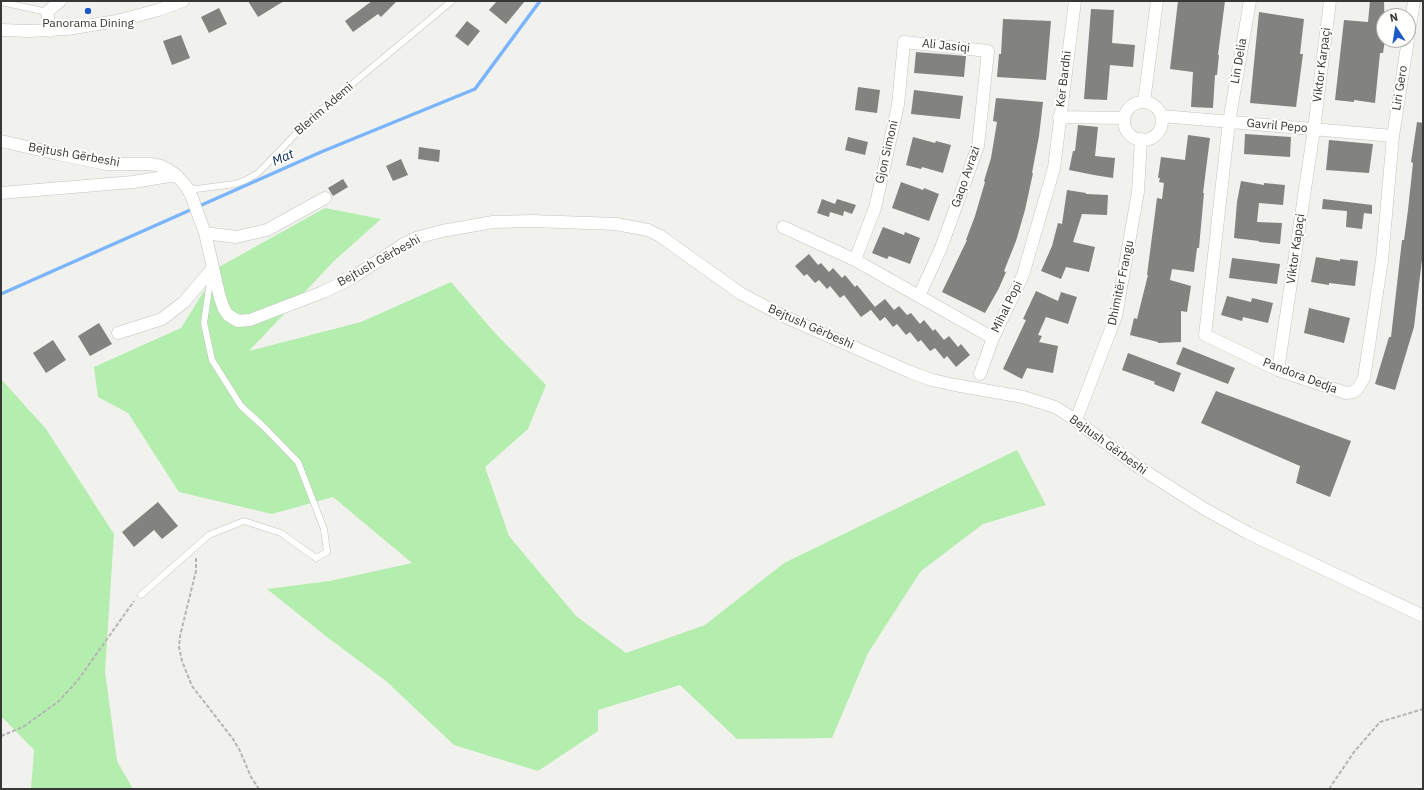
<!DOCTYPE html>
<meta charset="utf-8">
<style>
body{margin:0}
#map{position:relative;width:1424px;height:790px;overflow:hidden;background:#f1f1ed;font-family:"IBM Plex Sans",sans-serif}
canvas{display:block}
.frame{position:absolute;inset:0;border:2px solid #373736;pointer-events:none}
.north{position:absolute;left:1376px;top:8px;width:40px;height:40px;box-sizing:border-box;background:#fffefa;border:1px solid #afaeac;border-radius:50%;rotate:348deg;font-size:11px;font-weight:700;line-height:16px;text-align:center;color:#373736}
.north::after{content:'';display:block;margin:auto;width:14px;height:18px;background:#1c5bc7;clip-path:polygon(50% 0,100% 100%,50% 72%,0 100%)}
</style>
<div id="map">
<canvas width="1424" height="790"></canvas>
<div class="frame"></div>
<div class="north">N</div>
</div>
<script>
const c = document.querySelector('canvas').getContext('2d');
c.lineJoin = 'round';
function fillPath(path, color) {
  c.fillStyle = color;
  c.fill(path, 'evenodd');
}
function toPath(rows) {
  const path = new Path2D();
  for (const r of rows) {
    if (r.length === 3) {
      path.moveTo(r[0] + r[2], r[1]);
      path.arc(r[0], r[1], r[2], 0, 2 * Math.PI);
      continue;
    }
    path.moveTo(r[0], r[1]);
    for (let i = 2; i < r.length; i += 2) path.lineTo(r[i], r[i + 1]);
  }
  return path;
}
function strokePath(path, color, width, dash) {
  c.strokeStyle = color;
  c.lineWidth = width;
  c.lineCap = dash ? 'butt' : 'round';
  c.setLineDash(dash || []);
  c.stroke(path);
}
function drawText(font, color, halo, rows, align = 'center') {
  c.font = font + ' "IBM Plex Sans",sans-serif';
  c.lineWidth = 4;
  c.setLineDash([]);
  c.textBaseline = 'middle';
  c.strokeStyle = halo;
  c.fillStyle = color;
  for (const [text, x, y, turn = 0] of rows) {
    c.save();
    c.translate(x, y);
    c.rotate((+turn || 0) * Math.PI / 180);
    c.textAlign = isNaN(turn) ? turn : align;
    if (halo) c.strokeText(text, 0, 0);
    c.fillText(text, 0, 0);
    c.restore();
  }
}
const green = toPath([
 [325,208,381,219,334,261,249,351,361,322,451,282,494,332,546,385,528,429,485,467,509,536,576,616,626,653,705,625,784,563,1017,450,1046,505,983,524,921,571,868,653,832,738,737,739,680,685,598,710,598,731,538,771,454,745,386,681,327,637,267,589,330,581,412,563,333,497,272,514,179,492,128,413,98,397,94,367,181,328,219,267],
 [1,379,46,429,114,534,105,671,117,761,133,789,31,789,34,750,1,716]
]);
const stream = toPath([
 [1,294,321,152,475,89,540,1]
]);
const building = toPath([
 [248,1,284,1,258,17],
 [372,1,397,1,381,17,378,14,353,32,345,21],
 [497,1,525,1,506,24,489,10],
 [1178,1,1225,1,1218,55,1219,55,1217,75,1215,75,1213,108,1191,107,1193,72,1170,69],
 [1370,1,1384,1,1385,40,1383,53,1380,53,1375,103,1354,100,1354,102,1335,100,1344,20,1368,22],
 [219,8,227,24,209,33,201,17],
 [1091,9,1114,10,1112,43,1135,45,1133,67,1110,65,1107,100,1084,99],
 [1259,12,1304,19,1300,54,1303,54,1296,107,1250,103],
 [1003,19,1051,21,1046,80,997,77,999,54,1001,54],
 [467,21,480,31,468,46,455,36],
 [181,35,190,58,172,65,163,41],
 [916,52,966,56,964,77,914,73],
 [858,87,880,90,877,113,855,110],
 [914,90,963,96,960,119,911,114],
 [996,98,1043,102,1039,136,1032,173,1033,173,1025,210,1016,241,1004,271,1006,272,999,288,985,313,942,292,967,240,966,240,975,216,985,182,984,181,991,158,997,122,993,121],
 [1417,122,1423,123,1423,251,1414,327,1395,390,1375,384,1389,337,1391,337,1402,240,1404,240,1408,210,1413,163,1411,162],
 [1078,125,1098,127,1095,156,1115,158,1113,178,1094,175,1069,170,1073,151,1075,151],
 [1245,134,1291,137,1290,157,1244,154],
 [1188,135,1210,138,1203,193,1204,193,1199,248,1197,248,1194,272,1172,269,1170,280,1191,286,1187,312,1181,311,1181,342,1158,343,1158,342,1130,335,1134,318,1137,319,1148,275,1147,275,1157,198,1162,199,1164,183,1159,182,1160,178,1158,178,1161,157,1185,160],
 [848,137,868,142,865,155,845,150],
 [913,137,935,143,936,141,951,145,943,173,922,167,921,169,906,165],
 [1329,140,1373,144,1369,173,1326,170],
 [419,147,440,150,439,162,418,159],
 [401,159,408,175,393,181,386,166],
 [343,179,348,187,333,196,328,188],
 [1241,181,1264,185,1264,183,1285,185,1283,205,1259,203,1257,222,1282,223,1280,244,1259,242,1259,241,1234,238,1237,202],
 [901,182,923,190,924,188,939,194,929,221,892,208],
 [1067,190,1086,193,1086,194,1108,195,1107,215,1082,214,1073,242,1095,247,1089,272,1066,267,1061,279,1041,271,1052,246,1058,223,1062,224],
 [822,199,835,204,837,199,856,205,852,214,844,211,843,216,830,212,829,217,817,213],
 [1323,199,1372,205,1372,214,1364,213,1362,229,1346,227,1347,211,1322,209],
 [883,227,904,235,905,232,920,238,910,264,889,256,887,259,872,253],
 [809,254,818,265,821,263,829,272,833,268,842,278,845,275,855,287,857,285,875,307,861,317,844,295,840,298,830,286,827,289,819,280,815,283,807,274,804,276,795,266],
 [1316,257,1340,261,1340,259,1358,261,1355,286,1329,283,1329,285,1311,282],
 [1232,258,1280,264,1277,284,1229,278],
 [1036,291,1058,301,1061,292,1077,297,1068,324,1046,317,1038,335,1042,336,1039,342,1058,346,1053,373,1027,368,1022,379,1003,369,1026,320,1023,319],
 [1227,296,1251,302,1252,298,1273,303,1268,323,1243,317,1242,321,1221,315],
 [885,299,894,310,899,306,907,315,911,313,920,324,924,320,933,331,935,329,944,340,949,336,958,347,961,344,970,355,956,367,947,356,944,359,935,348,930,351,921,340,918,342,910,332,906,335,897,324,893,327,885,317,880,321,871,310],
 [1309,308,1350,318,1344,343,1304,333],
 [99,323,112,344,90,356,78,336],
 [53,340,66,360,46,373,33,353],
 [1183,347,1235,368,1228,384,1176,364],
 [1128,353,1181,373,1174,392,1154,384,1155,382,1122,370],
 [1216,391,1351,441,1330,497,1296,483,1300,466,1201,423],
 [158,502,178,526,162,539,154,530,134,547,122,532]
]);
const path = toPath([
 [196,558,196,571,180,636,179,647,182,661,192,686,233,739,240,751,251,777,259,789],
 [1,736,23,727,59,701,78,680,134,601],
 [1329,789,1354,752,1380,722,1423,709]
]);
const service = toPath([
 [1,2,47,12],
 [187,187,196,189,204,188,235,184,246,180,258,173,266,165,310,119,452,1],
 [141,595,209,535,244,521,281,533,316,558,327,552,324,529,298,462,263,426,241,406,212,360,204,323,211,275]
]);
const minor = toPath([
 [1250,1,1229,122,1205,335,1278,370,1346,393,1353,392,1358,388,1364,378,1382,260,1393,136,1408,40],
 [1,30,29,31,67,29,117,21,158,10,183,1],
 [50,31,47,12,60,1],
 [1408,39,1414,1],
 [1144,102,1157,1],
 [1143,121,19],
 [1162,116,1393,136],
 [1059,117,1124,118],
 [1,141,58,154,107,164,150,164,161,166,167,169,176,175,186,186,191,195,205,233,220,298,224,309,228,315,238,321,250,320,323,292,350,279,404,244,416,238,442,231,493,222,532,221,616,224,648,230,660,236,740,293,781,315,910,372,932,380,955,385,1023,397,1055,407,1071,417,1137,466,1203,508,1248,533,1423,616],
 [1,193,133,182,176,175],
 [783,227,855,260,993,338],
 [205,233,236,237,267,230,325,198],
 [855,260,875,208,898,105,904,42,988,51,978,146,941,248,919,296],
 [118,333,162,319,184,302,212,269],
 [1278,370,1314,129,1330,1],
 [980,374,993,338,1023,275,1054,168,1075,1],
 [1076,420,1116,316,1138,192,1141,139]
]);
const markers = [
 [88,11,4,"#1c5bc7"]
];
const poiNames = [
 ["Panorama Dining",88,24]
];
const streetNames = [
 ["Ali Jasiqi",946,46,6],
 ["Lin Delia",1239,61,-80],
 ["Viktor Karpaçi",1322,65,-83],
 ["Ker Bardhi",1064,79,-83],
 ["Liri Gero",1400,88,-81],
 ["Blerim Ademi",324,109,-41],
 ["Gavril Pepo",1277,126,5],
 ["Gjon Simoni",887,152,-77],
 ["Bejtush Gërbeshi",74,155,10],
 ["Gaqo Avrazi",966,177,-71],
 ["Viktor Kapaçi",1296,249,-82],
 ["Bejtush Gërbeshi",379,261,-29],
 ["Dhimitër Frangu",1121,283,-78],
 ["Mihal Popi",1007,307,-64],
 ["Bejtush Gërbeshi",811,327,24],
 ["Pandora Dedja",1300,376,21],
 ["Bejtush Gërbeshi",1108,445,36]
];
const waterNames = [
 ["Mat",283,158,-24]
];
fillPath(green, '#b3eeae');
strokePath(stream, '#7ab5fc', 3.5);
fillPath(building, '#82827e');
strokePath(service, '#c3c3bf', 7);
strokePath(minor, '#c3c3bf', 13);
strokePath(path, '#b5b5b2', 2, [4, 2]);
strokePath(service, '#fff', 6);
strokePath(minor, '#fff', 12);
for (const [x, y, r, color] of markers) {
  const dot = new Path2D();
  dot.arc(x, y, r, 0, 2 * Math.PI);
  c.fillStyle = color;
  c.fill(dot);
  strokePath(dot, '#fffefa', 1.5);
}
drawText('12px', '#373736', '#fffefa', poiNames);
drawText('12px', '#373736', '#fffefa', streetNames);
drawText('italic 13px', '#002954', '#fffefa', waterNames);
</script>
